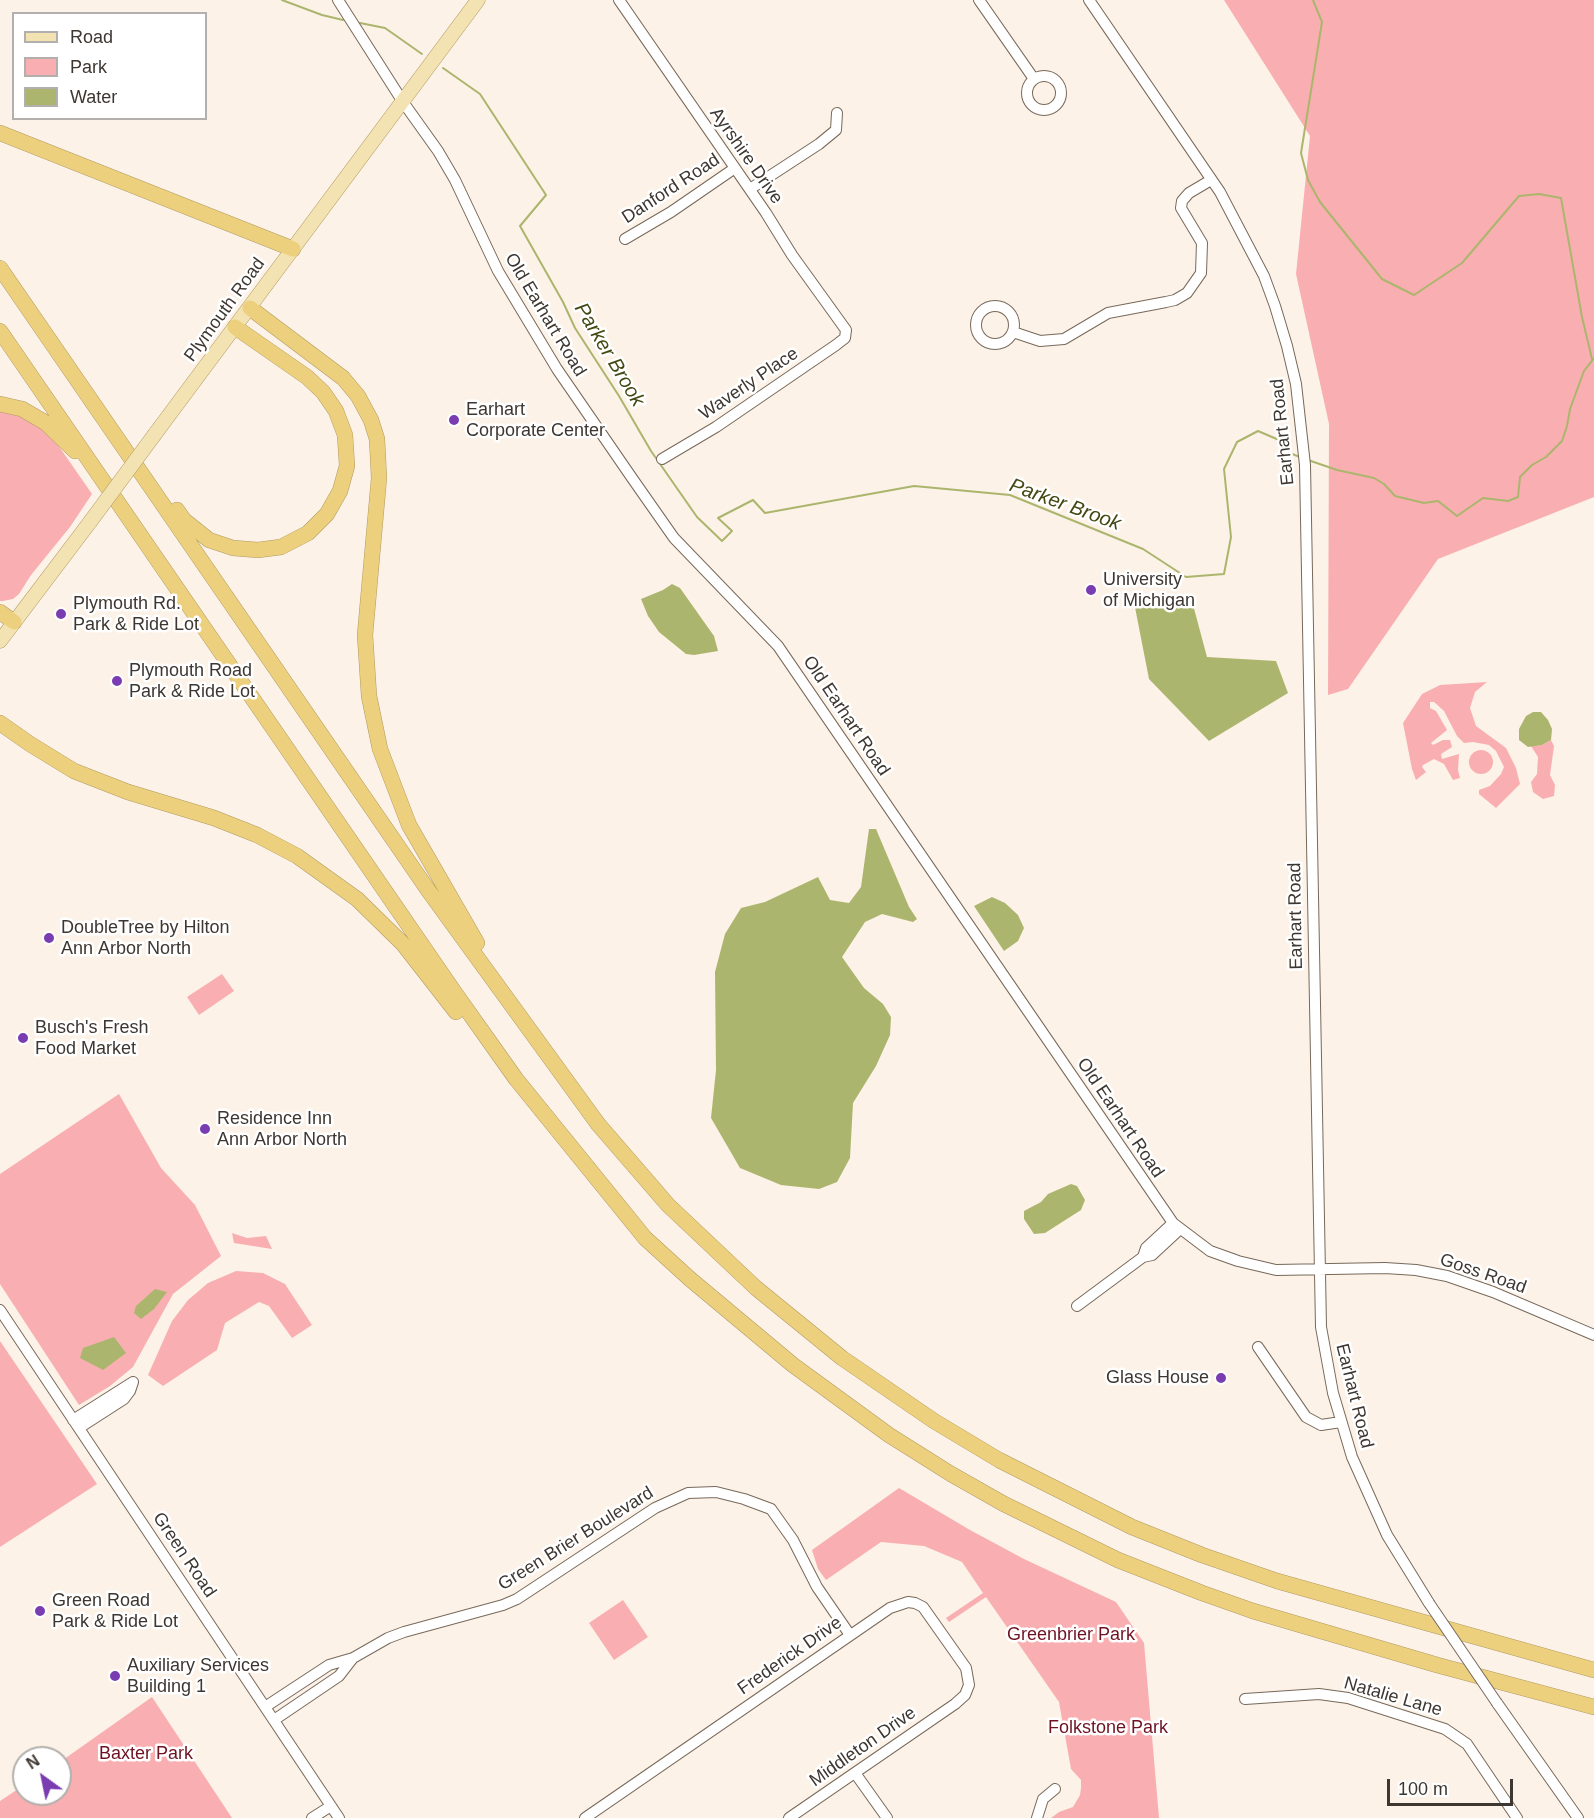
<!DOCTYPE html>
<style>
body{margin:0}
#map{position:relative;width:1594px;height:1818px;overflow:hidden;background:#fcf2e7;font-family:Helvetica,sans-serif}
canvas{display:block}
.legend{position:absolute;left:12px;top:12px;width:195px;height:108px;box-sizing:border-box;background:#fff;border:2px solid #b2afad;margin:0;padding:8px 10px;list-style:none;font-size:18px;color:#3e3731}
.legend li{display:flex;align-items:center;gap:12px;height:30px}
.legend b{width:30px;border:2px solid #b2afad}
.north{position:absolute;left:12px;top:1746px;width:60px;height:60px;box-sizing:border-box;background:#fff;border:2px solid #b2afad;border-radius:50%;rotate:327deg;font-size:16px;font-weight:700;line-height:24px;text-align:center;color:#3e3731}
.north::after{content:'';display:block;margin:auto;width:21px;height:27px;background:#793cb1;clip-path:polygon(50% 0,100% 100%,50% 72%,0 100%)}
.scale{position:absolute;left:1387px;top:1779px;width:126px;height:27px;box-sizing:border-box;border:3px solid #3e3731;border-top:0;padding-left:8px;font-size:18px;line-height:21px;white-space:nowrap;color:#3e3731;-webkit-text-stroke:4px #fff;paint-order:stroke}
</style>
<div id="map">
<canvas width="1594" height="1818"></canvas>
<ul class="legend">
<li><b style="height:8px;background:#f4e3b2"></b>Road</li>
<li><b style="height:16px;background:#f9afb1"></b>Park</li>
<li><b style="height:16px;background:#acb56d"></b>Water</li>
</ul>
<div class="north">N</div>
<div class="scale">100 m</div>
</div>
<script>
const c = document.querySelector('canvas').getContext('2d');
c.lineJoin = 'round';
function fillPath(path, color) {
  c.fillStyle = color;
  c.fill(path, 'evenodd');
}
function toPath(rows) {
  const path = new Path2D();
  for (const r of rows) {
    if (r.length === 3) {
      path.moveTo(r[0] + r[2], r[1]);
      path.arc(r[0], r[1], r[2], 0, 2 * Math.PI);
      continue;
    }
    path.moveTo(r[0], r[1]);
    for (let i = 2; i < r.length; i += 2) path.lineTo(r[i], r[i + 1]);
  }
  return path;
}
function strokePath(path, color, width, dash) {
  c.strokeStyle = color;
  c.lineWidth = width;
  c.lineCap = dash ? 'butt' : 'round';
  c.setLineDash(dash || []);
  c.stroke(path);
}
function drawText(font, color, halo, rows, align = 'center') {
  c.font = font + ' Helvetica,sans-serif';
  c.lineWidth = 5;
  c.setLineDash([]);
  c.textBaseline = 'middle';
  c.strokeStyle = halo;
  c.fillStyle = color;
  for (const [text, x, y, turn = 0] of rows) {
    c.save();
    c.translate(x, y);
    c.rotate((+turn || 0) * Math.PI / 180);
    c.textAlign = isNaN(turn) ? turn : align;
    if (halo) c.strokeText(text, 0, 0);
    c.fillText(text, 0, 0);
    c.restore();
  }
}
const green = toPath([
 [1224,0,1594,0,1594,497,1438,559,1348,689,1328,695,1329,424,1296,274,1310,136],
 [0,409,15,411,47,429,92,494,70,527,31,575,19,594,13,599,3,601,0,601],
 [1487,682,1475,692,1470,708,1476,726,1506,748,1516,768,1520,784,1496,808,1479,794,1479,790,1490,786,1501,774,1504,767,1496,751,1489,745,1473,742,1464,743,1457,736,1444,711,1434,702,1430,702,1430,708,1436,711,1447,730,1431,743,1433,745,1443,740,1450,740,1452,747,1441,754,1442,759,1459,754,1458,770,1460,778,1453,780,1444,764,1434,759,1423,765,1422,767,1426,772,1416,780,1412,769,1403,723,1422,694,1440,685],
 [1551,740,1554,746,1550,775,1555,785,1554,796,1543,799,1533,792,1531,782,1537,774,1538,757,1531,746,1542,745],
 [1481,762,12],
 [222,974,234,991,199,1015,187,997],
 [119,1094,161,1168,195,1205,221,1256,173,1294,133,1367,110,1386,79,1405,0,1284,0,1174],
 [232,1233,247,1238,266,1236,272,1249,234,1243],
 [236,1271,263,1273,285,1284,312,1325,292,1338,269,1306,259,1302,225,1323,217,1350,163,1386,148,1375,172,1321,188,1300,208,1283],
 [0,1341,97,1484,0,1547],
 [899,1488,970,1530,1024,1559,1116,1602,1144,1643,1159,1818,1051,1818,1059,1812,1073,1807,1080,1795,1081,1788,1081,1780,1071,1769,1059,1702,986,1597,949,1622,946,1618,983,1593,962,1562,924,1546,881,1542,826,1580,818,1569,812,1550],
 [623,1600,648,1637,614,1660,589,1623],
 [152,1697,232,1818,0,1818,0,1801,24,1785,24,1794,60,1794,60,1762]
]);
const water = toPath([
 [672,584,680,588,714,636,718,651,694,655,686,654,659,632,648,616,641,599,663,590],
 [1133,597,1192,601,1207,657,1276,661,1288,693,1209,741,1149,679],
 [1533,712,1541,712,1548,720,1552,729,1551,740,1542,745,1528,747,1519,740,1519,729,1526,716],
 [869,829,876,829,909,907,917,919,913,922,882,914,865,922,842,957,864,988,883,1004,891,1017,890,1035,876,1066,853,1103,850,1158,837,1182,819,1189,781,1185,740,1168,711,1118,716,1070,715,972,725,934,741,908,765,902,818,877,830,900,849,903,861,887],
 [992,897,1005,903,1018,915,1024,928,1018,941,1004,951,974,906],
 [1071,1184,1077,1186,1085,1200,1081,1210,1045,1233,1034,1234,1024,1219,1024,1211,1041,1202,1048,1194],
 [155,1289,167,1292,154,1309,141,1319,134,1313,136,1306],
 [114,1337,126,1353,103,1370,80,1358,83,1348]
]);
const stream = toPath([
 [282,0,322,15,343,20],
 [1313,0,1322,22,1301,153,1308,180,1320,202,1382,279,1414,295,1462,263,1519,196,1539,194,1561,198,1582,317,1592,359],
 [360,23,385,28,422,54],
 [443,68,480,94,546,195,520,226,563,302,575,328,619,396,651,451,697,517,722,541,732,531,718,518,753,500,765,513,914,486,1010,495,1143,549,1186,577,1224,574,1231,537,1224,469,1237,442,1258,431,1279,440,1287,452,1300,457],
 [1308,460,1337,470,1374,478,1384,484,1395,496,1424,503,1438,501,1457,516,1483,498,1508,501,1518,497,1520,477,1532,465,1546,457,1562,441,1567,426,1570,409,1584,371,1594,358]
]);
const minor = toPath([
 [338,0,403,102,438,151,455,180,498,271,557,369,632,478,674,538,778,646,1173,1223,1210,1251,1238,1261,1276,1270,1385,1268,1416,1270,1447,1276,1493,1292,1594,1335],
 [619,0,766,213,792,255,846,330,845,338,836,345,716,427,662,459],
 [979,0,1034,79],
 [1089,0,1220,192,1264,276,1275,306,1287,346,1296,384,1305,465,1321,1327,1333,1393,1352,1457,1387,1535,1429,1603],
 [1044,93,17],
 [750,189,819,144,836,130,837,113],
 [625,239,671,212,735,168],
 [995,325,19],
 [1013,332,1040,341,1064,339,1108,313,1166,302,1175,300,1187,293,1201,273,1202,243,1181,208,1182,201,1189,193,1211,180],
 [1143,1257,1146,1248,1173,1223],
 [1077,1306,1143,1257,1152,1255,1180,1229],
 [0,1310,339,1818],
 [1258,1347,1306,1417,1321,1425,1341,1422],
 [73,1420,133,1382],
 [79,1428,124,1399,130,1391,133,1382],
 [1245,1699,1319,1694,1348,1698,1445,1729,1467,1744,1517,1818],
 [1497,1703,1578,1818],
 [265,1707,329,1665,353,1658,388,1638,404,1632,503,1605,517,1599,655,1508,688,1493,716,1492,744,1499,771,1509,793,1540,817,1587,850,1635],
 [274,1720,339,1676,353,1658],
 [855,1773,887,1818],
 [312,1818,331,1806],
 [585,1818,890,1608,908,1602,915,1603,923,1607,966,1668,969,1685,965,1695,955,1704,789,1818],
 [1037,1818,1043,1799,1055,1789]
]);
const major = toPath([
 [155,434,478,0],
 [0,641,90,522]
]);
const highway = toPath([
 [0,133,293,249],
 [0,268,428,890,598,1124,668,1205,756,1288,842,1358,934,1421,999,1460,1132,1527,1202,1555,1277,1581,1594,1670],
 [250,308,343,378,358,396,371,420,377,439,379,478,365,635,369,696,380,749,409,825,477,943],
 [0,331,455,993,516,1079,645,1238,690,1279,793,1365,889,1435,951,1474,1004,1504,1118,1560,1202,1593,1253,1611,1437,1665,1594,1707],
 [0,404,22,409,46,423,75,451],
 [177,510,184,520,209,540,233,548,258,550,281,547,308,533,327,514,340,491,347,466,345,435,336,411,323,392,307,377,235,327],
 [0,612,14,622],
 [0,723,30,744,74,771,128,792,214,818,257,835,297,856,357,899,403,944,456,1012]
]);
const minorBridge = toPath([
 [1429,1603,1497,1703]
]);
const majorBridge = toPath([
 [90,522,155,434]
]);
const markers = [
 [454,420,6,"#793cb1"],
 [1091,590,6,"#793cb1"],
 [61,614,6,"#793cb1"],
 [117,681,6,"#793cb1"],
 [49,938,6,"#793cb1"],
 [23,1038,6,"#793cb1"],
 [205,1129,6,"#793cb1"],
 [1221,1378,6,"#793cb1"],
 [40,1611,6,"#793cb1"],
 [115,1676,6,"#793cb1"]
];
const streetNames = [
 ["Ayrshire Drive",746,156,55],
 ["Danford Road",671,189,-33],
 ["Plymouth Road",225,310,-54],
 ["Old Earhart Road",545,315,59],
 ["Waverly Place",749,384,-34],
 ["Earhart Road",1283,432,-96],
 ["Old Earhart Road",846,716,56],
 ["Earhart Road",1296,916,-91],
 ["Old Earhart Road",1120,1118,56],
 ["Goss Road",1483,1274,19],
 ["Earhart Road",1354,1396,76],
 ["Green Brier Boulevard",576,1539,-32],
 ["Green Road",184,1555,56],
 ["Frederick Drive",790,1656,-35],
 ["Natalie Lane",1393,1697,16],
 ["Middleton Drive",863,1747,-35]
];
const poiNames = [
 ["Earhart",466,410],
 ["Corporate Center",466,431],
 ["University",1103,580],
 ["of Michigan",1103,601],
 ["Plymouth Rd.",73,604],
 ["Park & Ride Lot",73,625],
 ["Plymouth Road",129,671],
 ["Park & Ride Lot",129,692],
 ["DoubleTree by Hilton",61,928],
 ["Ann Arbor North",61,949],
 ["Busch's Fresh",35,1028],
 ["Food Market",35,1049],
 ["Residence Inn",217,1119],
 ["Ann Arbor North",217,1140],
 ["Glass House",1209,1378,"right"],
 ["Green Road",52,1601],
 ["Park & Ride Lot",52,1622],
 ["Auxiliary Services",127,1666],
 ["Building 1",127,1687]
];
const parkNames = [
 ["Greenbrier Park",1071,1635],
 ["Folkstone Park",1108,1728],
 ["Baxter Park",146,1754]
];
const waterNames = [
 ["Parker Brook",609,355,59],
 ["Parker Brook",1065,505,20]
];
fillPath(green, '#f9afb1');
fillPath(water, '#acb56d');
strokePath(stream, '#acb56d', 2);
strokePath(minor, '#78695a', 12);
strokePath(major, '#b09a63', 15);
strokePath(highway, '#b09a63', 16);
strokePath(minor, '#fff', 10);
strokePath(major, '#f4e3b2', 14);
strokePath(highway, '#edd07e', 15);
strokePath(minorBridge, '#78695a', 12, []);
strokePath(majorBridge, '#b09a63', 15, []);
strokePath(minorBridge, '#fff', 10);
strokePath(majorBridge, '#f4e3b2', 14);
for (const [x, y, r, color] of markers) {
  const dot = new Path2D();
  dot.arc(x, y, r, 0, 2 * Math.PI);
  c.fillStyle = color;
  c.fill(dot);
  strokePath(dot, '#fff', 2);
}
drawText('18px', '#3e3731', '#fff', streetNames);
drawText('18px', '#3e3731', '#fff', poiNames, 'left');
drawText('18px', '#6f1222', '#fff', parkNames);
drawText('italic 20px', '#444913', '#fff', waterNames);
</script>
